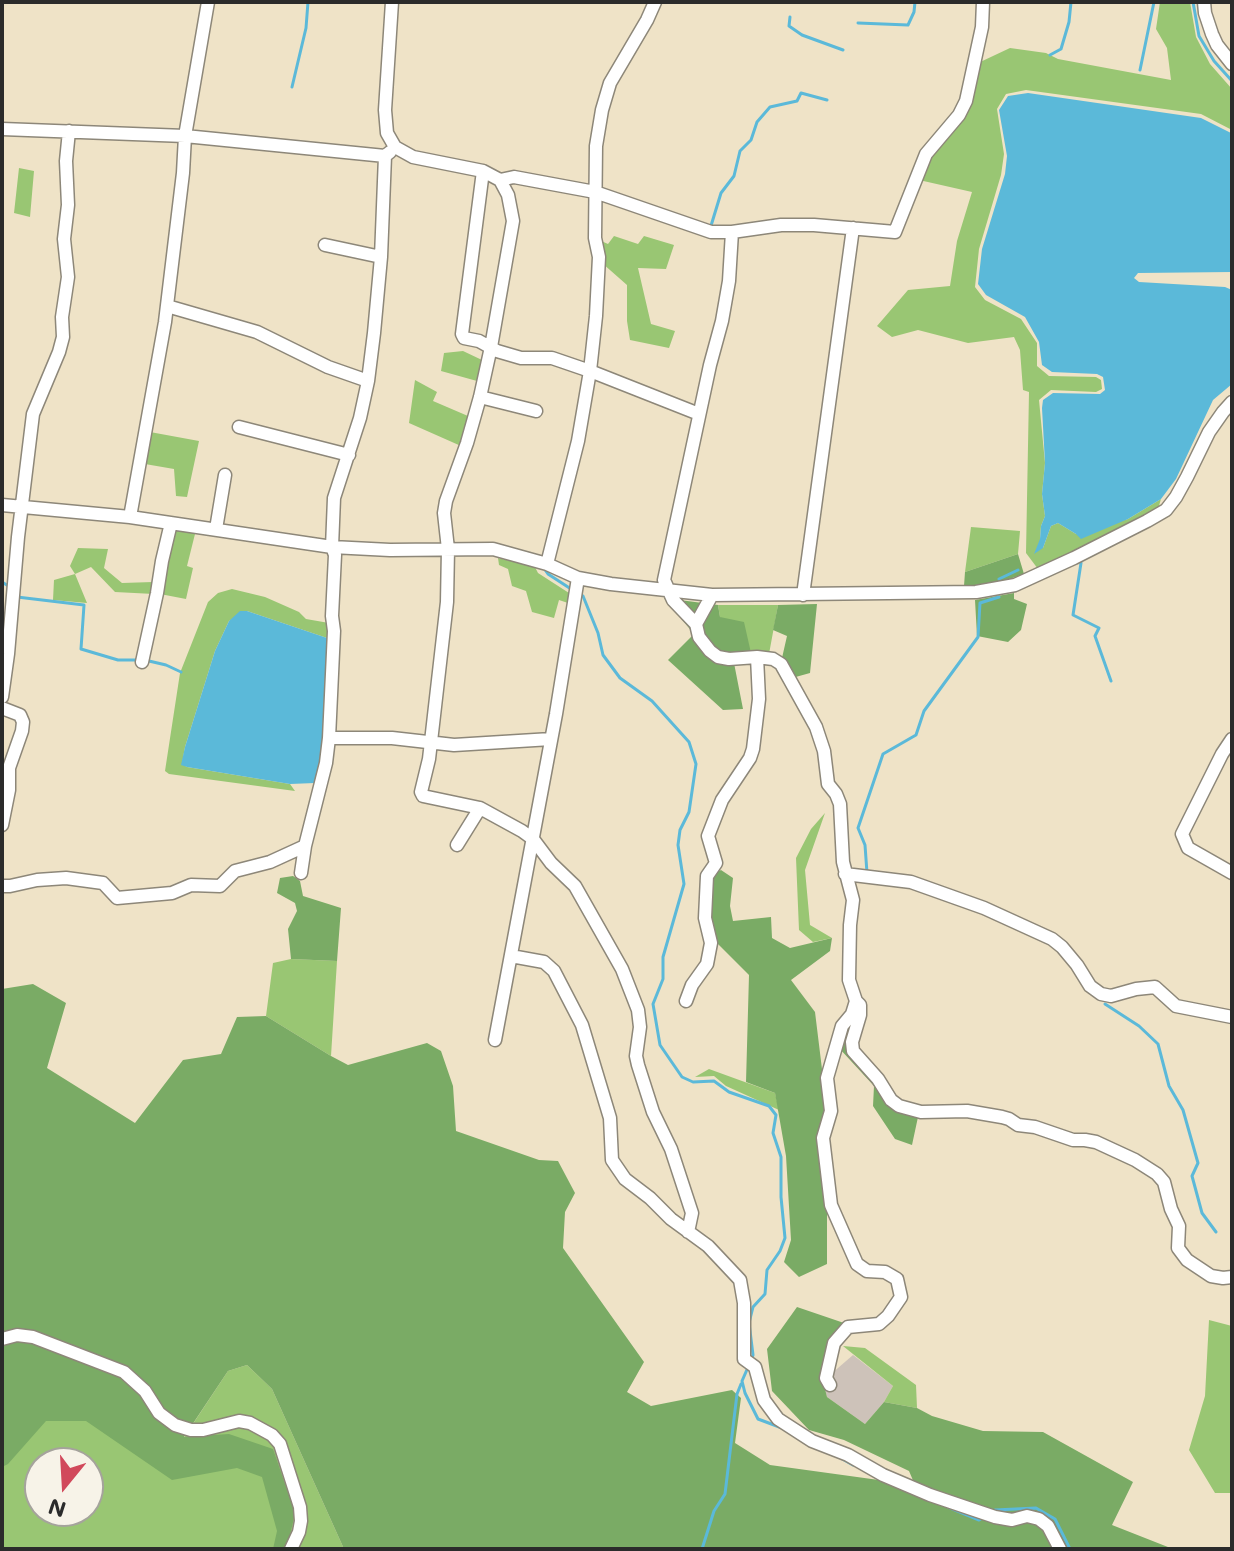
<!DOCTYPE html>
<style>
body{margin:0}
#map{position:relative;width:1234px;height:1551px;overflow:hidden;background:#efe3c7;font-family:Mali,sans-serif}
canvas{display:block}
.frame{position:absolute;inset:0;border:4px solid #2b2b2b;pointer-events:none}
.north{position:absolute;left:24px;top:1447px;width:80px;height:80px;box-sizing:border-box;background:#f7f3e8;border:2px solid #a5a39c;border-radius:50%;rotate:198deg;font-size:22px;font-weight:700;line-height:32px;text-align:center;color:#2b2b2b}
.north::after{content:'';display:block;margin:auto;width:28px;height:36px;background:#d1495b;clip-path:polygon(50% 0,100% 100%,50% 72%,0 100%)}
</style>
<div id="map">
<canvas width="1234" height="1551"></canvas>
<div class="frame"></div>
<div class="north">N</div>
</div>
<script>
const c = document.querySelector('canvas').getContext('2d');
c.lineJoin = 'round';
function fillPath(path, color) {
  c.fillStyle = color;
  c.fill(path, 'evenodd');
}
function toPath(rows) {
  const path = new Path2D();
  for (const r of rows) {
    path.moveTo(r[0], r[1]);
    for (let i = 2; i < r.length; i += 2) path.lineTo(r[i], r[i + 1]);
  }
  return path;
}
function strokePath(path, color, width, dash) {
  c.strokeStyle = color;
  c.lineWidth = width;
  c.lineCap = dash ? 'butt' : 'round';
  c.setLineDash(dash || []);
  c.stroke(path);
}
const industrial = toPath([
 [853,1355,893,1386,884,1402,865,1424,827,1397,823,1381]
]);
const green = toPath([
 [1160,2,1190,2,1196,37,1210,64,1232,89,1232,130,1201,114,1026,90,1006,94,997,109,1004,154,1001,175,979,249,975,287,985,300,1021,319,1037,343,1037,366,1049,376,1096,377,1101,380,1102,389,1096,392,1051,390,1039,400,1045,463,1042,494,1045,516,1041,526,1040,539,1043,548,1051,526,1058,523,1076,534,1128,519,1161,499,1158,509,1038,569,1026,553,1029,392,1023,390,1020,350,1014,337,968,343,918,330,892,337,877,326,908,290,950,286,957,241,972,192,919,180,929,155,966,113,976,64,1010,48,1046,53,1058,59,1171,80,1167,48,1156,29],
 [19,168,34,171,30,217,14,213],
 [614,236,638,244,644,236,674,245,666,269,638,268,651,324,675,331,669,348,630,340,627,321,627,285,602,263,599,240,608,244],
 [463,351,482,360,477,381,441,371,444,353],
 [415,380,437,392,433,401,468,416,461,446,409,423],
 [150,432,199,441,187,497,176,496,174,469,145,464],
 [175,527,196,530,187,566,193,568,186,599,160,594],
 [971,527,1020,531,1018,554,965,572],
 [78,548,108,549,104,568,122,583,153,582,154,594,115,592,91,567,75,574,87,603,53,600,54,580,75,574,70,566],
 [498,558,535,567,538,573,569,593,568,603,559,600,554,618,532,612,526,591,512,586,508,569,499,565],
 [232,589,265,597,299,612,306,619,329,623,330,639,247,611,229,621,215,651,185,747,182,764,187,767,290,784,295,791,169,774,165,771,180,673,208,602,218,593],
 [718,605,778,605,769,654,751,653,720,617],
 [825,813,805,870,810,925,832,938,813,942,799,930,796,858,811,829],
 [291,959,337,961,331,1056,266,1016,273,963],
 [709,1069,775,1093,779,1110,726,1086,714,1076,695,1077],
 [1209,1320,1232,1326,1232,1493,1215,1493,1189,1450,1205,1396],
 [843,1346,865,1348,916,1385,917,1408,884,1402,893,1386],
 [247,1365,272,1389,344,1549,2,1549,2,1451,46,1403,99,1417,165,1466,228,1371],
 [40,1463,88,1463,88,1511,40,1511]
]);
const forest = toPath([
 [1018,554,1024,574,998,583,964,586,965,572],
 [1014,593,1014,599,1027,604,1021,630,1008,642,977,636,975,600],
 [664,598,718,605,720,617,744,622,751,653,734,663,743,709,723,710,668,660,694,634],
 [817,604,810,673,792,678,782,658,787,636,773,630,778,605],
 [721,870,733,878,730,906,733,921,771,917,772,938,790,948,832,938,830,951,791,980,815,1012,827,1110,827,1264,799,1277,784,1262,791,1240,786,1156,775,1093,746,1082,749,975,712,938,708,918,711,876],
 [293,876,300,881,303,896,341,908,337,961,291,959,288,929,297,911,295,903,277,893,280,878],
 [33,984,66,1003,47,1068,135,1123,183,1060,221,1054,237,1017,266,1016,331,1056,348,1065,427,1043,441,1051,453,1086,456,1131,539,1160,558,1161,575,1193,565,1212,563,1248,644,1362,627,1392,651,1406,732,1390,741,1398,735,1443,770,1465,915,1485,909,1471,844,1440,809,1430,772,1391,767,1349,797,1307,844,1323,823,1381,827,1397,865,1424,884,1402,917,1408,932,1416,983,1431,1043,1432,1133,1482,1112,1525,1173,1549,344,1549,272,1389,247,1365,228,1371,184,1437,229,1434,273,1449,295,1513,287,1549,273,1549,277,1531,262,1477,237,1468,172,1480,86,1421,46,1421,8,1464,2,1467,2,989],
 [855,1017,854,1045,898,1101,918,1117,912,1145,895,1139,873,1106,874,1086,839,1048,845,1028]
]);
const water = toPath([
 [1028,93,1201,118,1231,133,1232,136,1232,272,1138,273,1134,278,1139,282,1225,287,1232,290,1232,384,1213,400,1176,479,1161,499,1128,519,1081,539,1076,534,1058,523,1051,526,1043,548,1034,554,1040,539,1041,526,1045,516,1042,494,1045,463,1042,408,1043,400,1053,393,1100,394,1105,390,1103,377,1097,374,1052,372,1042,365,1039,342,1025,317,986,295,978,284,982,249,1005,174,1007,156,999,110,1008,96],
 [240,611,247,611,330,639,323,752,315,783,290,784,187,767,181,765,185,747,215,651,229,621]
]);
const stream = toPath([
 [1193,2,1199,36,1214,61,1232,81],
 [790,17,789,26,802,35,843,50],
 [858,23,908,25,914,12,915,2],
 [1050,55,1061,49,1069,22,1071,2],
 [1140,70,1154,2],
 [292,87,306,28,308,2],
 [710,229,721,193,734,176,740,151,751,140,757,122,770,107,797,101,801,93,827,100],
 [1081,563,1073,615,1099,628,1095,636,1111,681],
 [543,567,548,574,571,589],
 [999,579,1018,570],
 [2,582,10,587],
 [578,593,583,596,598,633,603,655,620,678,652,701,689,742,696,764,689,812,680,830,678,845,684,884,663,957,663,979,653,1004,660,1045,682,1077,693,1082,714,1081,729,1092,769,1106,776,1115,773,1133,781,1157,781,1197,785,1238,780,1251,767,1270,765,1294,753,1307,749,1323,753,1355,752,1358],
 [17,597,84,605,81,649,118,660,139,660],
 [149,661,166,665,181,672],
 [867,873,865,845,858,828,883,754,916,735,924,711,978,637,980,603,999,597],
 [1105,1004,1139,1026,1158,1044,1169,1086,1183,1110,1198,1163,1192,1176,1202,1213,1216,1232],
 [749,1365,742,1381,745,1393,758,1419,782,1428],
 [839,1457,853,1465],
 [948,1507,979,1520,984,1517],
 [991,1512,995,1510,1036,1508,1055,1519,1070,1549],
 [702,1549,714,1511,725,1494,737,1394,741,1384]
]);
const minor = toPath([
 [392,2,385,110,387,133,395,147,413,157,483,171,500,180,508,195,513,221,491,347,480,397,467,443,446,501,444,513,448,549,447,602,429,759,421,792,423,796,480,808,522,831,533,839,551,863,575,886,622,969,638,1010,640,1027,636,1056,638,1065,653,1112,671,1149,692,1213,688,1232],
 [1204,2,1205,13,1212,34,1217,45,1232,64],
 [2,129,185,136,385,156,390,152],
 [483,171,462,334,464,338,479,341,497,351,521,358,552,358,590,371,699,414],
 [500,180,514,177,595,192,711,232,732,232,781,225,814,225,895,232,926,154,959,115,966,101,982,27,983,2],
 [732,232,729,281,722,321,710,365,664,580,673,600,696,624,699,637,710,651,718,657,729,659,757,657,773,659,781,664,816,727,824,751,828,784,836,794,840,804,843,862,853,900,850,925,849,980,856,1001,860,1005,860,1015,852,1042,853,1051,878,1079,891,1100,899,1106,921,1112,967,1111,1002,1117,1009,1119,1018,1125,1035,1127,1073,1140,1085,1140,1096,1142,1135,1160,1157,1174,1164,1182,1171,1209,1179,1226,1178,1248,1187,1260,1211,1276,1223,1278,1232,1277],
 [325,245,381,257],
 [167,306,257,332,328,367,368,381],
 [480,397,536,411],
 [239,427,349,455],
 [2,505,130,517,332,547,390,550,493,549,547,564,578,578,611,584,712,595,976,592,1015,585,1074,558,1147,521,1166,510,1176,497,1187,477,1209,432,1223,412,1232,402],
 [130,517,165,322,183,173,185,136,208,2],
 [216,529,225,475],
 [547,564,578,441,590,371,596,316,599,257,595,238,596,146,602,110,610,83,647,20,655,2],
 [803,595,853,228],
 [696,624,712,595],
 [142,662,157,593,162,561,171,523],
 [2,697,8,654,18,537,33,414,59,352,63,337,62,317,68,277,64,239,68,205,66,161,69,131],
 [2,708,20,715,23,722,22,731,9,768,9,790,2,825],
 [329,738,392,738,454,745,551,739],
 [1232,739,1222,754,1182,834,1188,848,1232,873],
 [457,845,480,808],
 [301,873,305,846,326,763,329,738,334,631,332,616,335,555,332,547,334,498,360,418,368,381,374,333,381,257,385,156],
 [845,874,911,882,984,908,1052,939,1062,947,1077,965,1090,986,1101,994,1111,996,1136,989,1155,987,1176,1006,1232,1017],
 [2,886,10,886,37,880,66,878,103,883,117,898,172,893,191,885,220,886,235,871,270,862,305,846],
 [511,956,544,962,554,971,582,1025,610,1118,612,1160,625,1179,650,1198,671,1219,708,1246,740,1280,744,1303,744,1359,755,1367,764,1400,778,1419,812,1441,848,1455,883,1475,930,1495,995,1517,1012,1520,1027,1516,1039,1519,1048,1526,1060,1549],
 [686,1001,692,985,707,964,711,943,705,918,707,876,716,863,708,836,722,800,750,758,753,749,759,699,757,657],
 [495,1040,556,714,578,578],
 [2,1339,17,1335,33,1337,124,1372,145,1391,159,1413,175,1425,191,1430,203,1430,239,1421,250,1423,272,1435,280,1444,300,1507,301,1521,299,1532,291,1549],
 [830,1385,826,1378,834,1343,848,1327,879,1324,888,1316,901,1297,897,1279,885,1272,867,1271,857,1264,831,1205,823,1138,831,1111,827,1078,842,1026,852,1014,856,1001]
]);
fillPath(industrial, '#cdc2b9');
fillPath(green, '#99c673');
fillPath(forest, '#7aab65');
fillPath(water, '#5bb9d9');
strokePath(stream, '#5bb9d9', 3);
strokePath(minor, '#8d8779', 15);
strokePath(minor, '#fff', 12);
</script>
